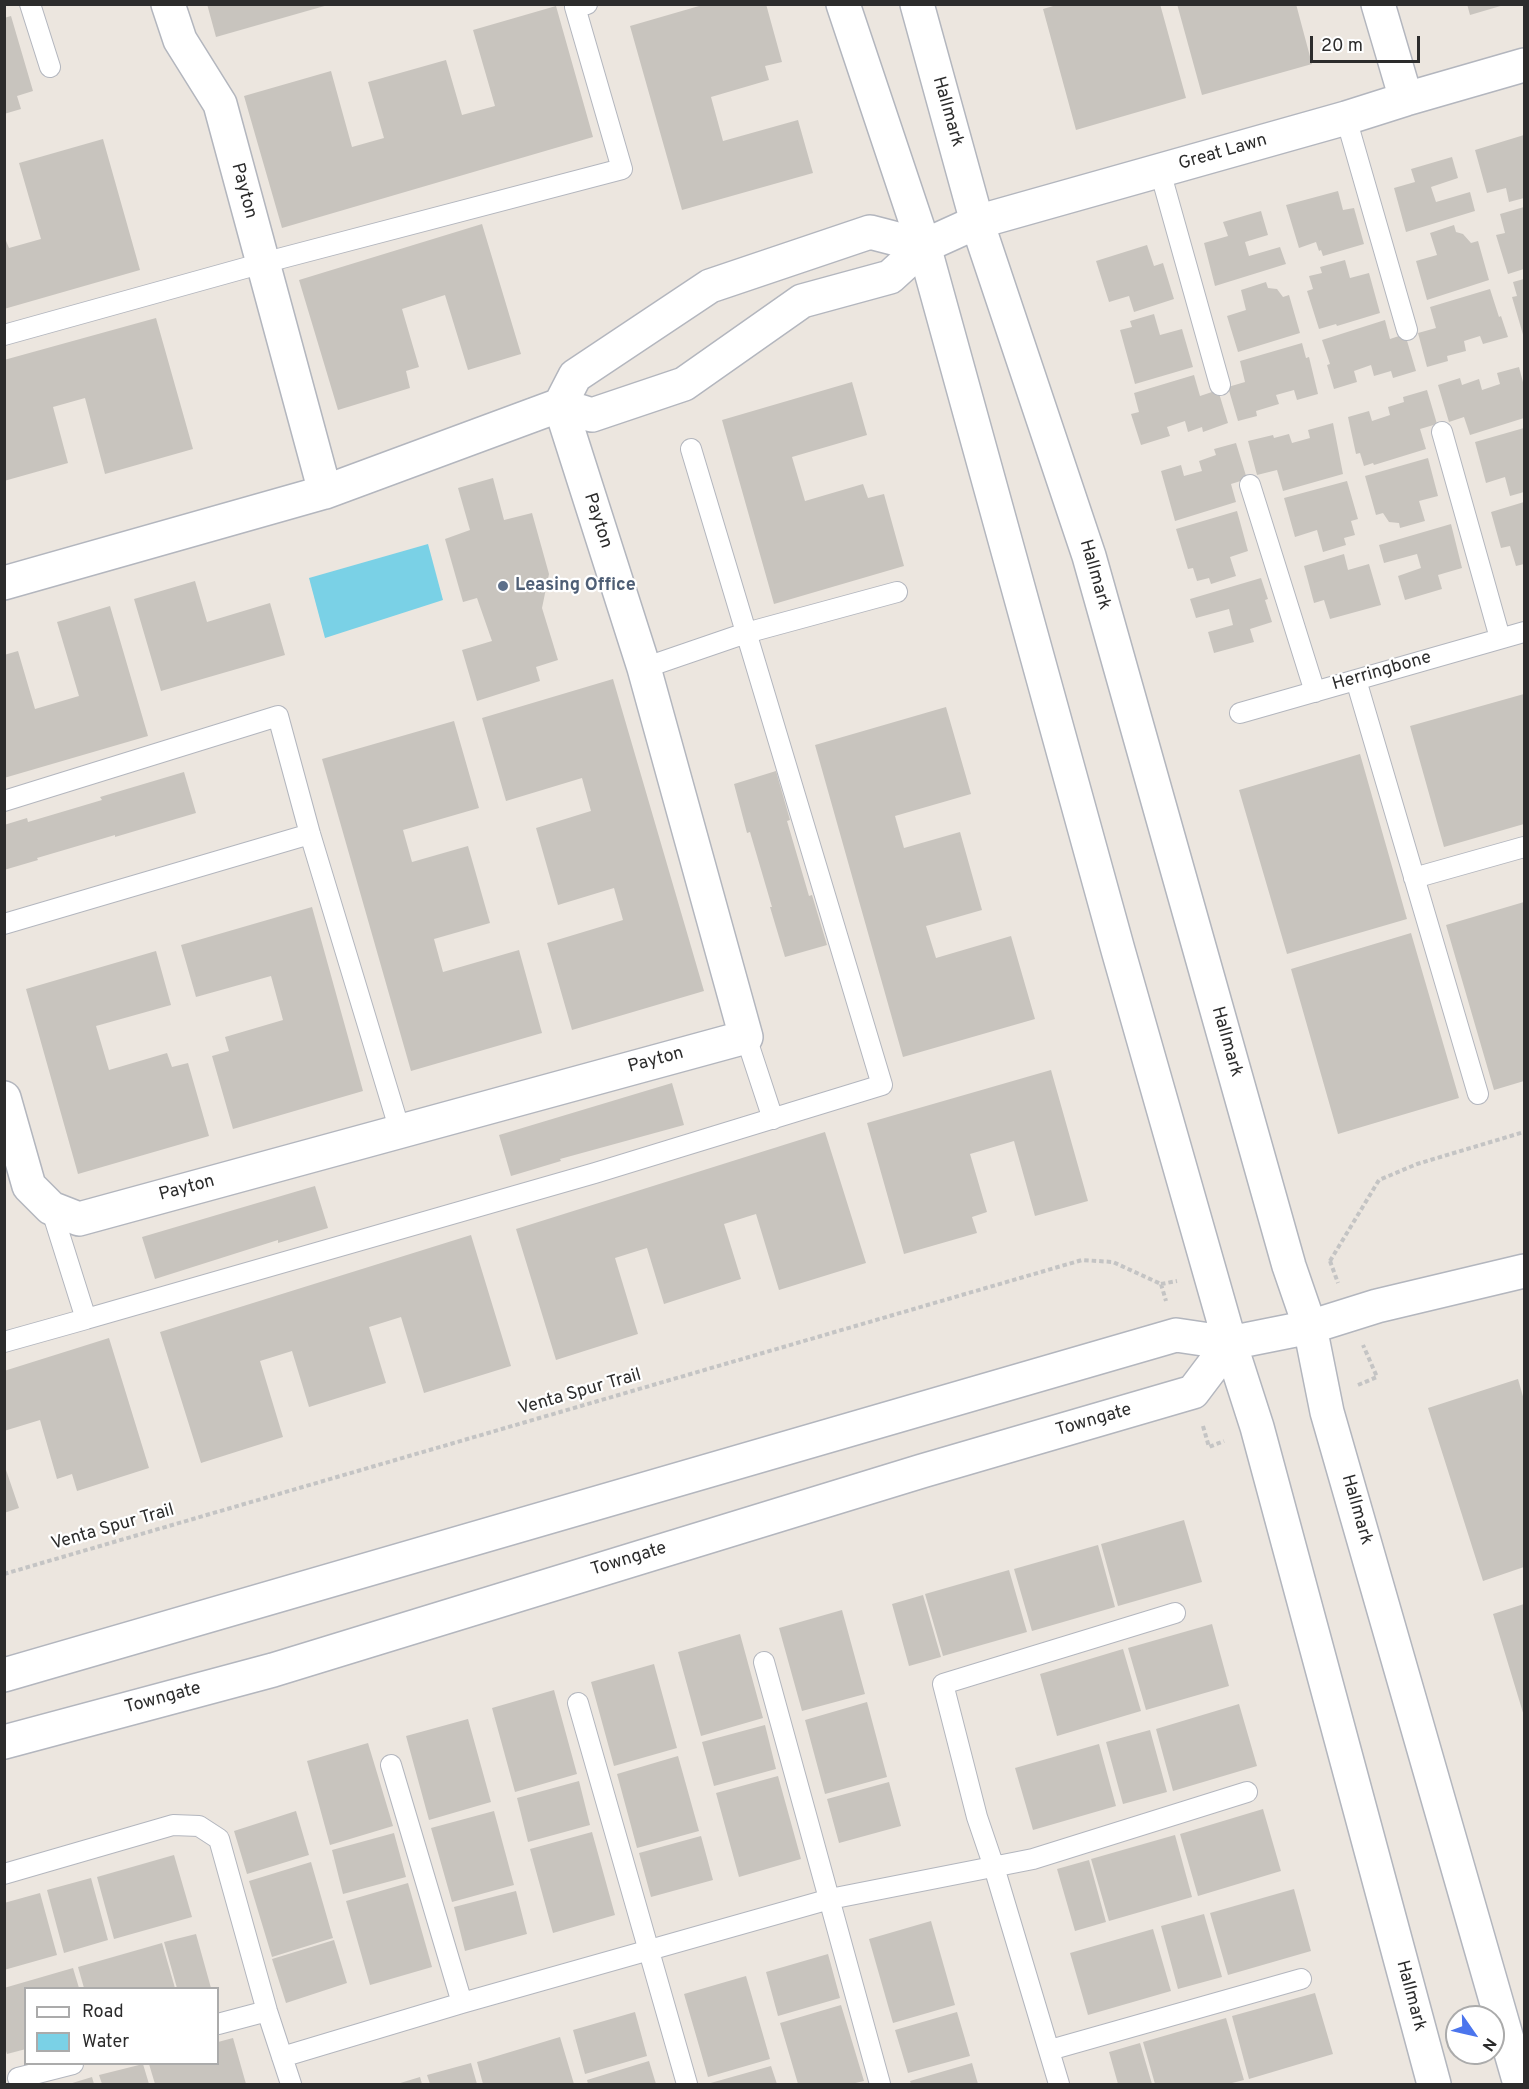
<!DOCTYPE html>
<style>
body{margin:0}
#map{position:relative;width:1529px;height:2089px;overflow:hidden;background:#ece6df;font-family:Overpass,sans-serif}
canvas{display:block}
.frame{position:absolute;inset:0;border:6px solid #2c2c2c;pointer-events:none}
.legend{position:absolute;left:24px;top:1987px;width:195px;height:78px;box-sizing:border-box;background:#fff;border:2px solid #ababab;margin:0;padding:8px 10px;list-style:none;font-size:18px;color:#2c2c2c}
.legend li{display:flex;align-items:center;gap:12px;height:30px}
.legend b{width:30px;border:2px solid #ababab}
.north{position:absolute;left:1445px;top:2005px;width:60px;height:60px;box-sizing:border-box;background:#fff;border:2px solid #ababab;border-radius:50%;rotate:124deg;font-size:16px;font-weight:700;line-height:24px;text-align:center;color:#2c2c2c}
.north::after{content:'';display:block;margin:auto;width:21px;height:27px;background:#4b75ed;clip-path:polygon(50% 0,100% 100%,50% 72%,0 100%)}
.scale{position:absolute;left:1310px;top:36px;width:110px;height:27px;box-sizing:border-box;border:3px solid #2c2c2c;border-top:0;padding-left:8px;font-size:18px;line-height:21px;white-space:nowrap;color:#2c2c2c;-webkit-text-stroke:4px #fff;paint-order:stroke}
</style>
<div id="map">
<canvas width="1529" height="2089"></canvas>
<div class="frame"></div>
<ul class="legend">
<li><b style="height:8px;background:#fff"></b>Road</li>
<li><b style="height:16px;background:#7ad1e6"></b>Water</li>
</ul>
<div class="north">N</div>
<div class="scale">20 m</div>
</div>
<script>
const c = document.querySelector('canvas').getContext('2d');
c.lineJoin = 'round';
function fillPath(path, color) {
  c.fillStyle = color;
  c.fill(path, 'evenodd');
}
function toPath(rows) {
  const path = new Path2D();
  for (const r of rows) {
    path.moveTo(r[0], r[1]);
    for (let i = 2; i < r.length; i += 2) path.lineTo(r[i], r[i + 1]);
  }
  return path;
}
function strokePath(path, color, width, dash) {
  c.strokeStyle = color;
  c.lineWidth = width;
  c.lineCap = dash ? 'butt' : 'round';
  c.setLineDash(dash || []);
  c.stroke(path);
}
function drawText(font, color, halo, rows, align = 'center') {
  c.font = font + ' Overpass,sans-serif';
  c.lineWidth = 4.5;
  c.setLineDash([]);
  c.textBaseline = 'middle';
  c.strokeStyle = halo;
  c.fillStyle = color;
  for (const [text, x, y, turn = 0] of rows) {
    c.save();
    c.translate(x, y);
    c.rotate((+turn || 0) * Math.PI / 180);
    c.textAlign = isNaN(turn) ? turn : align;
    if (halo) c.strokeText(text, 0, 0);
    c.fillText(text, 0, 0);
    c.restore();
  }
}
const water = toPath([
 [428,544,443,600,325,638,309,578]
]);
const building = toPath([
 [207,4,328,4,328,5,216,37],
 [706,4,766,4,782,62,765,66,769,80,711,97,723,141,798,120,813,173,682,210,630,26],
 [1060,4,1160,4,1186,98,1076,130,1043,9],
 [1177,4,1296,4,1312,64,1202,95],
 [1467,4,1504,4,1504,5,1470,15],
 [556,6,593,137,282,228,244,96,331,71,352,147,384,138,368,82,446,60,462,115,495,106,473,30],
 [11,16,33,91,17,96,21,109,4,114,4,18],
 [1524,135,1524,198,1509,202,1506,188,1487,193,1475,150],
 [103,139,140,270,4,309,4,236,9,248,41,239,19,163],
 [1452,157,1458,178,1431,187,1436,202,1470,192,1475,211,1406,232,1394,188,1415,182,1411,169],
 [1338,191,1343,210,1354,208,1364,244,1323,256,1321,250,1319,251,1316,242,1299,248,1286,205],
 [1524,207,1524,269,1508,274,1496,235,1505,233,1500,214],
 [1261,211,1268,235,1245,242,1249,256,1280,247,1286,264,1215,286,1204,243,1228,236,1223,222],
 [482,224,521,354,468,370,445,295,402,309,419,367,406,371,410,388,338,410,299,280],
 [1454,225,1456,232,1463,234,1471,243,1478,241,1489,280,1427,300,1416,261,1437,255,1430,233],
 [1147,245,1154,266,1163,263,1174,299,1134,312,1129,296,1109,302,1096,261],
 [1345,260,1350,278,1369,273,1380,313,1337,326,1336,324,1319,329,1307,291,1313,289,1309,276,1322,273,1320,267],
 [1524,279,1524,338,1512,297,1517,296,1513,282],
 [1266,282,1268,288,1277,289,1283,297,1289,295,1300,333,1238,352,1227,316,1246,310,1241,290],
 [1490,289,1499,317,1501,316,1508,337,1483,344,1480,336,1464,341,1466,351,1447,356,1448,361,1427,367,1418,333,1436,328,1430,307],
 [1154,314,1160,335,1182,329,1193,367,1135,384,1120,330,1132,327,1130,321],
 [156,318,193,449,105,474,85,398,53,407,68,463,4,481,4,360],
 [1385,320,1390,339,1405,334,1416,371,1393,378,1391,371,1374,376,1371,365,1354,371,1357,382,1334,389,1327,365,1330,364,1322,340],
 [1302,343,1306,358,1309,357,1318,394,1297,400,1294,390,1276,395,1279,404,1256,411,1257,416,1238,421,1228,387,1245,382,1240,361],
 [1519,367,1524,386,1524,418,1470,435,1464,417,1449,422,1438,385,1460,378,1462,385,1479,379,1482,390,1500,384,1497,373],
 [1194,375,1200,396,1218,390,1228,423,1203,432,1202,427,1188,432,1185,421,1167,427,1170,436,1141,445,1131,414,1139,412,1134,393],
 [852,382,867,435,792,457,805,501,863,484,868,498,884,494,904,566,774,604,722,420],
 [1427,390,1437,424,1420,429,1426,449,1374,465,1373,463,1364,466,1360,453,1356,454,1348,417,1369,411,1372,421,1390,415,1388,407,1404,402,1403,397],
 [1333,423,1343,474,1283,491,1277,470,1257,475,1248,441,1273,435,1274,438,1289,434,1292,443,1310,438,1308,430],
 [1524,428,1524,492,1510,496,1505,477,1486,483,1475,442],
 [1236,443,1247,479,1231,484,1236,502,1175,521,1161,471,1181,465,1184,476,1202,471,1199,461,1216,455,1214,449],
 [1428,458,1438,496,1419,501,1425,521,1400,528,1399,523,1389,522,1383,513,1376,515,1365,476],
 [493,478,504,520,532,513,549,574,542,608,558,660,536,667,540,681,477,701,462,650,492,641,477,598,463,602,445,539,470,530,458,488],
 [1347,481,1358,519,1351,521,1355,535,1344,538,1346,545,1323,552,1317,530,1295,537,1284,498],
 [1524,502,1524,564,1516,566,1510,546,1501,548,1491,512],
 [1237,511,1248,551,1230,557,1236,576,1211,584,1209,578,1197,581,1193,568,1188,569,1176,529],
 [1451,524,1462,568,1438,575,1442,589,1405,600,1398,576,1421,568,1417,554,1384,563,1379,545],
 [1344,554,1348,570,1369,564,1381,605,1330,619,1324,600,1314,603,1304,566],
 [1261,578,1268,599,1265,600,1272,622,1250,629,1254,642,1214,653,1208,632,1233,625,1229,609,1196,618,1190,599],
 [195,581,207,622,270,603,285,655,161,691,134,599],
 [110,606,148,736,4,778,4,655,18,651,35,709,79,696,57,622],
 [613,679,704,991,572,1030,547,943,623,920,614,888,558,905,536,828,591,811,582,778,506,801,482,718],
 [1524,694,1524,824,1444,847,1410,726],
 [946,707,971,794,895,816,904,848,960,832,982,910,926,926,936,958,1011,936,1035,1019,903,1057,815,745],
 [454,721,479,808,403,830,412,862,468,846,490,923,434,939,443,972,519,950,542,1033,411,1071,322,759],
 [1360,754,1407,919,1287,954,1239,790],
 [776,771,790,820,787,821,809,896,812,895,827,945,785,957,770,907,772,907,750,832,747,833,734,784],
 [184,772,196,813,115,837,115,835,37,858,38,860,4,870,4,825,27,818,28,822,102,800,100,797],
 [1524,902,1524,1081,1494,1090,1446,925],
 [312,907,363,1091,233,1129,212,1056,229,1051,225,1037,283,1020,271,976,196,997,181,945],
 [1411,933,1459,1098,1338,1134,1291,969],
 [156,951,171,1005,96,1026,109,1070,167,1053,172,1067,188,1063,209,1136,78,1174,26,989],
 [1051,1070,1088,1201,1035,1216,1014,1141,970,1154,987,1212,972,1217,977,1233,904,1254,867,1123],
 [672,1083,684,1125,560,1159,561,1161,511,1176,499,1135],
 [825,1132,866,1263,779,1290,756,1214,724,1224,741,1279,664,1304,647,1248,615,1258,638,1334,556,1360,516,1229],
 [315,1186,328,1228,278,1243,278,1240,155,1279,142,1237],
 [471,1235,511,1366,424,1393,401,1317,369,1327,386,1383,309,1407,292,1351,260,1361,283,1437,201,1463,160,1332],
 [109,1338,149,1468,77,1491,72,1474,57,1479,40,1420,4,1431,4,1371],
 [1518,1379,1524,1400,1524,1567,1483,1581,1428,1408],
 [4,1464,19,1508,4,1513],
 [1184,1520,1202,1582,1118,1606,1101,1544],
 [1098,1545,1115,1607,1032,1631,1014,1569],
 [1009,1570,1027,1632,943,1656,925,1594],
 [923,1595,941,1657,909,1666,892,1604],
 [1524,1604,1524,1716,1493,1614],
 [842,1610,865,1694,802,1711,779,1628],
 [1212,1624,1229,1686,1146,1710,1128,1648],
 [740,1634,763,1718,701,1736,678,1652],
 [1123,1649,1141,1711,1057,1736,1040,1674],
 [654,1664,677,1748,614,1766,591,1682],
 [554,1690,577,1774,515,1792,492,1708],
 [867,1702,887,1777,825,1794,805,1720],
 [1239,1704,1257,1766,1173,1791,1156,1729],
 [468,1719,491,1802,429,1820,406,1736],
 [765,1725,776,1769,714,1786,702,1742],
 [1150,1730,1167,1792,1123,1804,1106,1742],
 [368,1743,393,1826,330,1845,307,1761],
 [1099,1744,1116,1806,1033,1830,1015,1768],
 [678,1756,699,1831,637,1848,617,1774],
 [778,1776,801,1859,739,1877,716,1793],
 [579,1781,590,1825,528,1842,517,1798],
 [889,1782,901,1826,839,1843,827,1799],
 [1263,1809,1281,1871,1198,1896,1180,1834],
 [296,1811,309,1855,247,1874,234,1831],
 [494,1811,514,1885,452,1902,431,1828],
 [592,1832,615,1915,553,1933,530,1849],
 [394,1833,406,1877,343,1894,332,1850],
 [1175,1835,1192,1897,1109,1921,1091,1859],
 [701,1836,713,1880,651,1897,639,1853],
 [174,1855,192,1917,114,1939,97,1877],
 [1089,1860,1106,1922,1075,1931,1057,1869],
 [311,1862,333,1938,272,1957,249,1881],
 [91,1878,108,1940,64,1953,47,1890],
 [408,1883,432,1967,370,1985,346,1901],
 [1294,1889,1311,1951,1228,1975,1210,1913],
 [516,1891,527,1934,465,1951,454,1907],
 [40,1893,57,1955,4,1970,4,1903],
 [1204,1914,1222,1977,1178,1989,1161,1926],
 [931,1921,955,2005,893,2023,869,1939],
 [1153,1929,1171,1991,1088,2015,1070,1953],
 [196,1934,211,1988,177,1988,164,1942],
 [334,1940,347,1983,286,2003,272,1959],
 [162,1943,175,1988,84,1988,78,1967],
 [828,1954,840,1998,778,2016,766,1972],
 [73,1968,79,1988,26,1988,26,2049,7,2054,4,2045,4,1988],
 [746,1976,770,2059,708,2077,684,1994],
 [1315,1993,1333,2054,1249,2079,1232,2016],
 [841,2005,864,2081,851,2084,798,2084,780,2023],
 [635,2012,647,2056,585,2074,573,2030],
 [957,2012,970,2056,908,2073,895,2030],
 [1226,2018,1244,2080,1228,2084,1155,2084,1143,2042],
 [560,2037,574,2084,483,2084,477,2062],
 [233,2038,246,2084,155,2084,149,2064,218,2064,218,2042],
 [1140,2043,1152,2084,1118,2084,1109,2052],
 [649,2061,656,2084,588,2084,587,2080],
 [471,2063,477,2084,430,2084,427,2075],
 [972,2063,978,2084,911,2084,910,2081],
 [143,2064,149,2084,102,2084,99,2075],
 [771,2066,777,2084,707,2084],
 [92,2077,94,2084,69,2084],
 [420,2077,422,2084,397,2084]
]);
const path = toPath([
 [1330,1261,1338,1283],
 [1330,1261,1379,1180,1417,1164,1524,1132],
 [1161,1284,1166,1301],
 [1161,1284,1177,1281],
 [1358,1385,1377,1377,1363,1345],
 [1203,1426,1209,1447,1224,1441],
 [4,1574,1082,1260,1113,1262,1161,1284]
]);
const service = toPath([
 [30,4,50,67],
 [1346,118,1407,330],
 [1160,171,1220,385],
 [4,335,263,263,622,169,575,7,587,4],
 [1442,432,1500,638],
 [1250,485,1315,692],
 [644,668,746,633,897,592],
 [1356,680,1478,1094],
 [1240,713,1524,632],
 [4,801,278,716,310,834,400,1131],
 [1414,878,1524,847],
 [4,924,310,834],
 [746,1037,773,1119],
 [51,1208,86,1319,595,1173,882,1085,691,449],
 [4,1342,86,1319],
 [764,1662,880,2084],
 [578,1703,687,2084],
 [391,1765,462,2003],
 [4,1874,173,1825,199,1826,219,1839,267,2011,291,2084],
 [218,2024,267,2011],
 [1050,2050,1301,1979],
 [282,2057,462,2003,830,1899,1033,1859,1247,1792],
 [18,2078,73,2064],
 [1059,2084,994,1867,977,1817,943,1684,1175,1613]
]);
const minor = toPath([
 [168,4,180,40,220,104,325,492],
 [1378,4,1406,99],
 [4,583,325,492,560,405,592,415,684,384,802,301,890,277,924,246,977,222,1346,118,1406,99,1524,65],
 [4,1098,29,1186,51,1208,79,1219,746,1037,644,668,560,405,575,376,710,286,870,232,924,246]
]);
const tertiary = toPath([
 [843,4,924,246,1118,950,1230,1343,1257,1427,1434,2084],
 [917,4,977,222,1089,556,1289,1266,1310,1327,1327,1412,1520,2084],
 [4,1675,1176,1335,1230,1343,1310,1327,1377,1306,1524,1271],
 [4,1742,273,1670,922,1471,1193,1392,1230,1343]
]);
const markers = [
 [503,586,6,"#5c6f8a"]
];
const streetNames = [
 ["Hallmark",947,112,74],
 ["Great Lawn",1223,153,-16],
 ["Payton",243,191,75],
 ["Payton",597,521,72],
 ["Hallmark",1094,575,74],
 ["Herringbone",1382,672,-16],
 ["Hallmark",1226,1042,74],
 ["Payton",656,1061,-15],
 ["Payton",187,1189,-15],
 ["Venta Spur Trail",580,1393,-16],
 ["Towngate",1094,1421,-16],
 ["Hallmark",1356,1510,74],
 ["Venta Spur Trail",113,1528,-16],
 ["Towngate",629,1560,-17],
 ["Towngate",163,1699,-15],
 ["Hallmark",1410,1996,75]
];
const serviceNames = [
 ["Leasing Office",515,586]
];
fillPath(water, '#7ad1e6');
fillPath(building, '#c8c4be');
strokePath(service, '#b3b6be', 22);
strokePath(minor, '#b3b6be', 36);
strokePath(tertiary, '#b3b6be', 36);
strokePath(path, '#c4c4c4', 4, [4.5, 3]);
strokePath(service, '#fff', 20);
strokePath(minor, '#fff', 33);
strokePath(tertiary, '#fff', 33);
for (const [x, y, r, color] of markers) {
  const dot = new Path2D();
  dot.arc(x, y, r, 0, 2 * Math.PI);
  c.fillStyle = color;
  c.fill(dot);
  strokePath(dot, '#fff', 2);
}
drawText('18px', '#2c2c2c', '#fff', streetNames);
drawText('bold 18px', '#4e5e75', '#fff', serviceNames, 'left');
</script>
